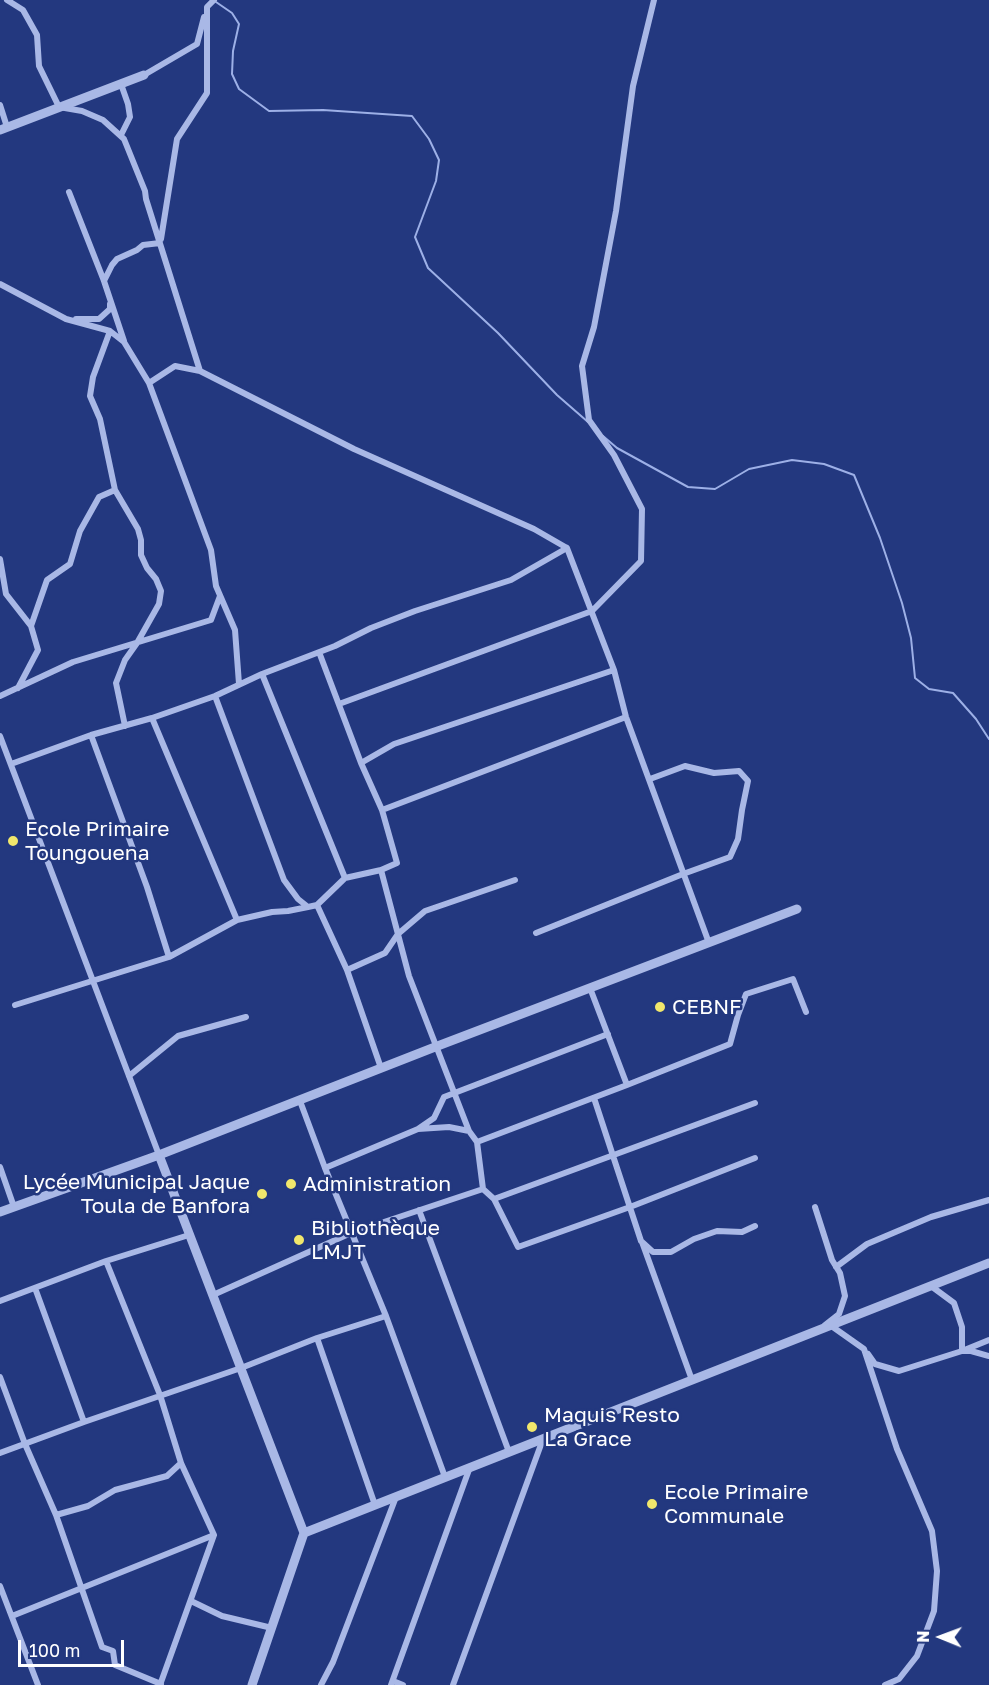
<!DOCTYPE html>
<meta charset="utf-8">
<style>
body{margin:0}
#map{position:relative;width:989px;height:1685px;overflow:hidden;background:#23387f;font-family:"Golos Text",sans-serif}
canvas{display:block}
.north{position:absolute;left:911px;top:1607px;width:60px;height:60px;-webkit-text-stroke:4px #23387f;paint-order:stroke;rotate:271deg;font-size:16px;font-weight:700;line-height:24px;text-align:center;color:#fff}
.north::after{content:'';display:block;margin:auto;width:21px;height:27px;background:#fff;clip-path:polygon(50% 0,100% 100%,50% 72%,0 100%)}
.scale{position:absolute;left:18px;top:1640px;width:106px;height:27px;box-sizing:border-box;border:3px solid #fff;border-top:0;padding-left:8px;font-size:18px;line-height:21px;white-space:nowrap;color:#fff;-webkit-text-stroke:4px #23387f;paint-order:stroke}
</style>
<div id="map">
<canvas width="989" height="1685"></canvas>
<div class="north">N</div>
<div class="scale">100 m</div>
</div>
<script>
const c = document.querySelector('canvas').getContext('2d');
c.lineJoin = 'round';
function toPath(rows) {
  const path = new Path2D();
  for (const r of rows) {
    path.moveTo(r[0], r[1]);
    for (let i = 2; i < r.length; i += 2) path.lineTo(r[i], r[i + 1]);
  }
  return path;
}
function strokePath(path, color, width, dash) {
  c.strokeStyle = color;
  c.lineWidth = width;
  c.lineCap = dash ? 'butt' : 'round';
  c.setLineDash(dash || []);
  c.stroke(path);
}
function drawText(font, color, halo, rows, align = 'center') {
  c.font = font + ' "Golos Text",sans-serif';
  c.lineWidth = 5;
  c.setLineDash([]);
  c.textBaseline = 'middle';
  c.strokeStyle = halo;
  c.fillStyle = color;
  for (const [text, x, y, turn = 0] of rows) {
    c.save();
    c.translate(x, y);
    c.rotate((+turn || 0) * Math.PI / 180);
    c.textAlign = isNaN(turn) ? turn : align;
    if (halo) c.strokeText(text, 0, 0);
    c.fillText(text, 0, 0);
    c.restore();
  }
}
const stream = toPath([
 [216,2,232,13,239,24,233,51,232,74,239,89,269,111,323,110,412,116,429,139,439,160,436,181,415,237,428,268,498,333,557,395,588,422],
 [603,436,617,448,688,487,715,489,749,469,792,460,824,464,854,475,880,538,902,603,911,638,915,678,929,689,953,693,976,719,989,739]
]);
const minor = toPath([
 [7,0,23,10,37,35,39,66,59,107,82,111,103,120,124,139,145,191,146,199,200,371,354,449,534,529,567,548,614,670,626,717,709,943],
 [144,75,197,44,204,17],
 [121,84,128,104,130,117,121,135],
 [0,105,7,127],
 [69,192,104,281,124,341],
 [161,239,177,139,207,93,207,7,214,0],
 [104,281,112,265,117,259,137,250,143,245,160,243],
 [0,284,66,319,110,331,124,342,149,383],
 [76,319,99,319,110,309,110,304],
 [200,371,175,366,149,383,211,550,216,586,235,630,239,684],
 [115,490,138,529,141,540,141,555,147,568,156,579,161,591,159,604,137,643,125,660,116,683,125,726],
 [0,559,6,594,31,626,38,650,18,688],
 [31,626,47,580,70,564,80,531,99,497,115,490,100,419,90,396,93,377,110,331],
 [262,674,345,878],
 [0,696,73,662,211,620,220,596],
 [215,696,284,880,298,899,308,907,317,905,345,878,381,870,397,863,382,810,361,763,319,652],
 [339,704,592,611,641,561,642,509,614,455,589,420,582,366,594,327,616,211,633,86,654,0],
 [152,718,237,920],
 [91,735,147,887,169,957],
 [0,736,159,1155],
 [361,763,394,744,614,670],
 [11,764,91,735,152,718,215,696,262,674,335,646,371,628,415,611,511,580,567,548],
 [382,810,626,717],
 [381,870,409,976,469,1131,477,1142,483,1189,494,1199,518,1247,630,1207,755,1158],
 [317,905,347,970,381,1068],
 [536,933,683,874,730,857,738,839,742,810,748,781,739,771,714,773,685,766,650,779],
 [347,970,385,953,398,934,425,911,515,880],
 [590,988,627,1085],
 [15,1005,169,957,237,920,272,912,288,911,308,907],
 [129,1076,178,1036,246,1017],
 [594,1098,641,1241,653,1252,671,1252,694,1239,717,1231,742,1232,755,1226],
 [300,1101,325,1168,386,1316,445,1477],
 [418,1129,434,1118,444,1097,608,1034],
 [477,1142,627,1085,730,1044,738,1015,746,994,793,979,806,1012],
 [0,1167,14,1207],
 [325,1168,418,1129,449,1127,469,1131],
 [494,1199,755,1103],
 [815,1207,832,1260,840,1273,845,1296,839,1314,825,1325],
 [419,1210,509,1452],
 [642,1242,692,1380],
 [106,1261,160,1395,181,1463,214,1535,160,1685],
 [836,1267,867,1244,931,1217,989,1200],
 [931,1286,954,1303,962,1327,962,1351,971,1351,989,1356],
 [35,1288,84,1422],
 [213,1295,351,1233,483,1189],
 [0,1301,106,1261,189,1235],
 [830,1325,864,1349,897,1449,932,1531,937,1571,934,1611,917,1656,899,1679,885,1685],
 [317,1338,375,1505],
 [868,1354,875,1364,899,1371,962,1351,989,1340],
 [0,1377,25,1444,56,1515,102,1647,113,1651,115,1665,161,1684],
 [0,1453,84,1422,241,1368,317,1338,386,1316],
 [56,1515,88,1506,115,1490,167,1476,181,1463],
 [0,1586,38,1685],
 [191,1601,222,1616,272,1628],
 [12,1616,214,1535],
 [393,1681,403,1685],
 [321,1685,333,1662,396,1497],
 [391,1685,470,1467],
 [453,1685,543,1439]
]);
const tertiary = toPath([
 [0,130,144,75],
 [159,1155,304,1533,252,1685],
 [0,1212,159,1155,435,1047,797,909],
 [304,1533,989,1263]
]);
const markers = [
 [13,841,6,"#f1e76c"],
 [660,1007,6,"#f1e76c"],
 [291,1184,6,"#f1e76c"],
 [262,1194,6,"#f1e76c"],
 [299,1240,6,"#f1e76c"],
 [532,1427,6,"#f1e76c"],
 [652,1504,6,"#f1e76c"]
];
const poiNames = [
 ["Ecole Primaire",25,829],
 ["Toungouena",25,853],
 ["CEBNF",672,1007],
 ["Lycée Municipal Jaque",250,1182,"right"],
 ["Toula de Banfora",250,1206,"right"],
 ["Administration",303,1184],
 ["Bibliothèque",311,1228],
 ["LMJT",311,1252],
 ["Maquis Resto",544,1415],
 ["La Grace",544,1439],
 ["Ecole Primaire",664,1492],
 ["Communale",664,1516]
];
strokePath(stream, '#9db0e7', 2);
strokePath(minor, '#a9b8e6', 6);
strokePath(tertiary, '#a9b8e6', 9);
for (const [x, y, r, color] of markers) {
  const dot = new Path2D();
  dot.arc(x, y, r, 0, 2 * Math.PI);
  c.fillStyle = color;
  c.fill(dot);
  strokePath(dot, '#23387f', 2);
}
drawText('21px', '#fff', '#23387f', poiNames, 'left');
</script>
